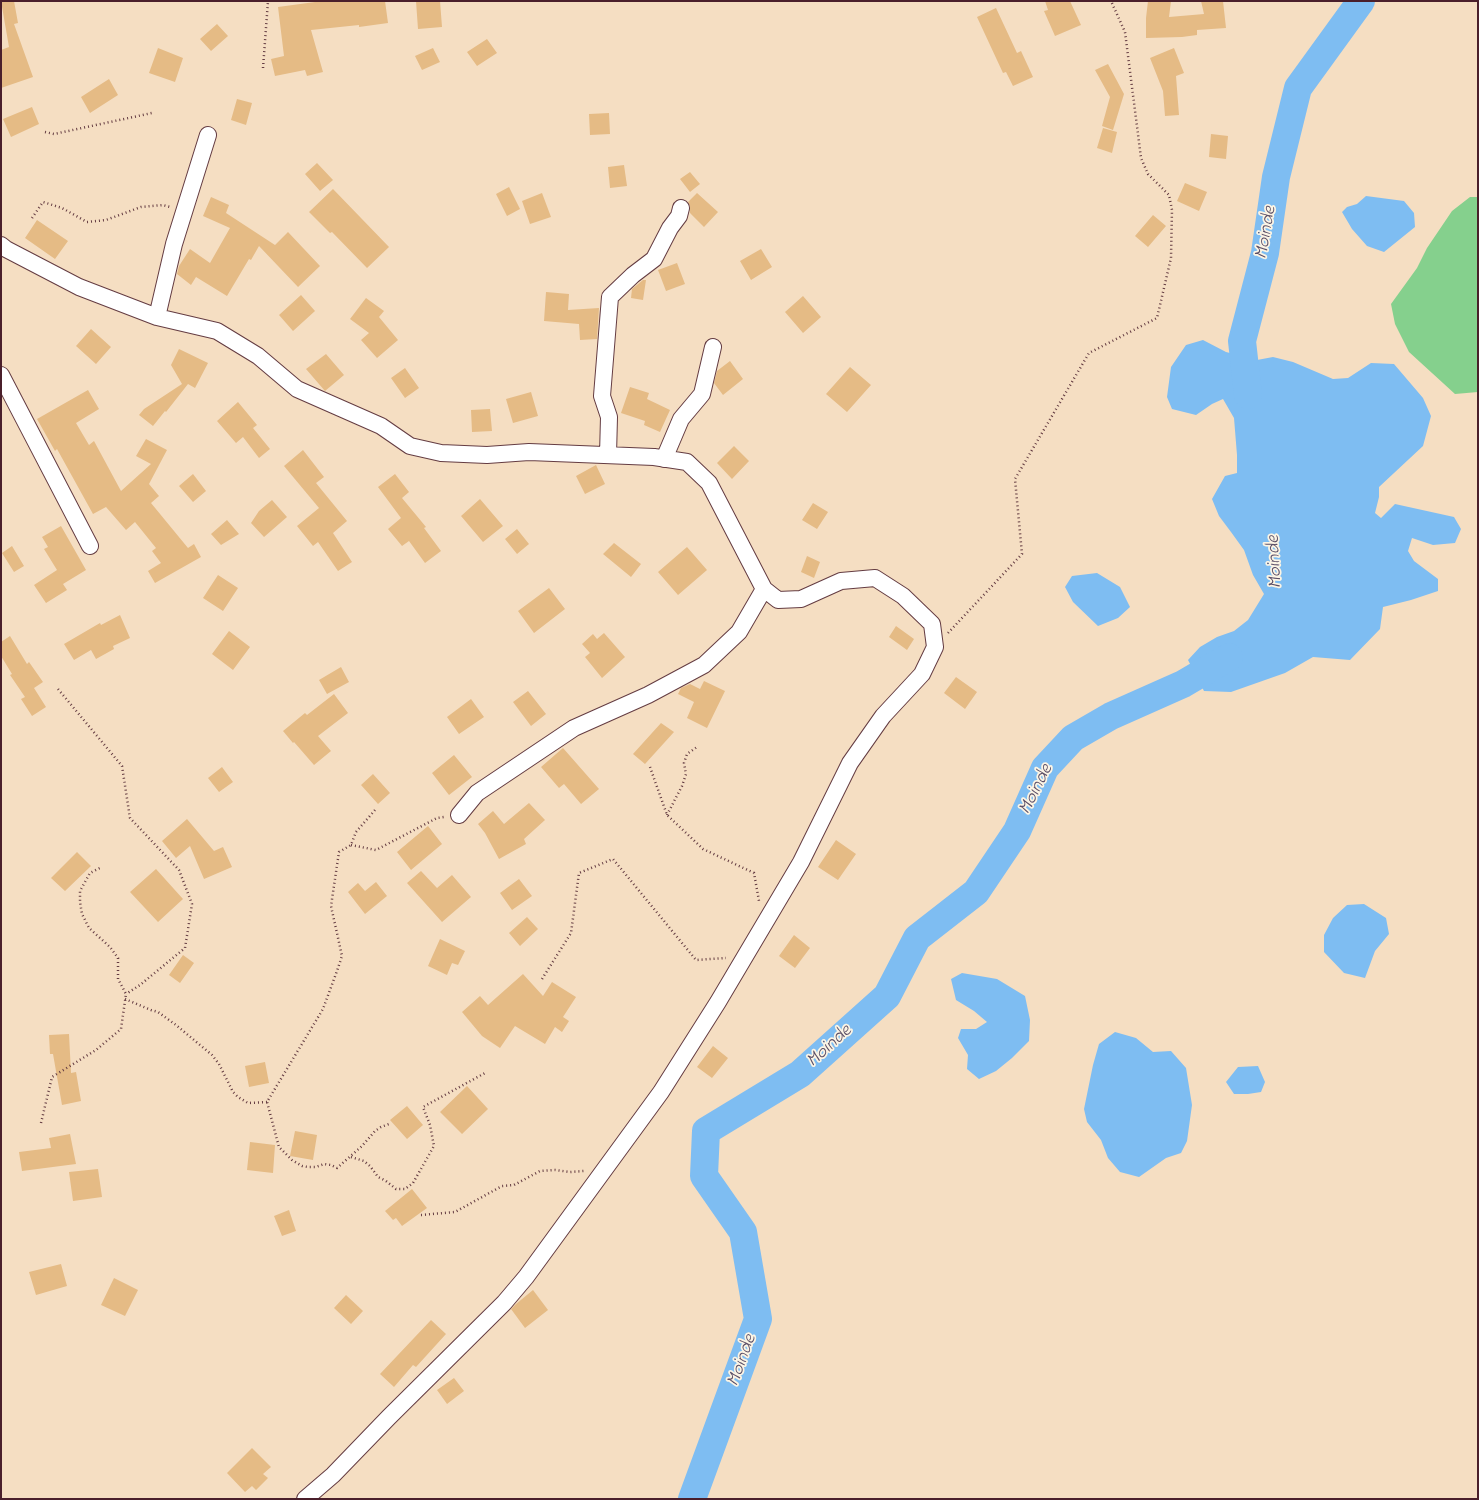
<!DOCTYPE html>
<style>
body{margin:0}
#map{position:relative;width:1479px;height:1500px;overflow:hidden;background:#f5dec2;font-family:"Indie Flower",sans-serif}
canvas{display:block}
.frame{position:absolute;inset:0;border:2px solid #4a1f2b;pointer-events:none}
</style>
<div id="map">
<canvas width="1479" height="1500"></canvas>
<div class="frame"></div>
</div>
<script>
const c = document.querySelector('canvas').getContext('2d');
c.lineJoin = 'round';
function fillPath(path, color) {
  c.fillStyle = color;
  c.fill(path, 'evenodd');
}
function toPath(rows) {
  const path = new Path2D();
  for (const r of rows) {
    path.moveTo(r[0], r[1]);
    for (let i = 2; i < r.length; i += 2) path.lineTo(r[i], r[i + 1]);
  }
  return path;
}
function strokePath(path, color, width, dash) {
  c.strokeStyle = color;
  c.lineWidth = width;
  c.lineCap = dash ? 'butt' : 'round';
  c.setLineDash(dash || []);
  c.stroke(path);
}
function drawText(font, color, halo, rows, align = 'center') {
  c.font = font + ' "Indie Flower",sans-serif';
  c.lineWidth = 3.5;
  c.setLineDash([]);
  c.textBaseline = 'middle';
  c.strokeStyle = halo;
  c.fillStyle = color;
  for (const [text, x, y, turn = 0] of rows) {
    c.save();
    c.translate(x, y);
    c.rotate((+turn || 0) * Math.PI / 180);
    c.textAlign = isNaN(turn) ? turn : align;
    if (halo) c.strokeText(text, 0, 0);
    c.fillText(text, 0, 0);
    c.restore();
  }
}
const green = toPath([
 [1470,197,1478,197,1478,392,1455,394,1409,352,1395,324,1391,304,1417,268,1427,248,1452,211]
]);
const water = toPath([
 [1366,196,1404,201,1414,213,1415,227,1384,252,1367,246,1352,229,1342,212,1347,207,1357,204],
 [1203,340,1226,352,1257,360,1273,357,1293,362,1333,379,1348,378,1371,363,1394,364,1423,398,1431,416,1423,446,1379,487,1379,497,1375,513,1381,518,1395,504,1454,517,1461,529,1455,543,1433,545,1412,538,1408,551,1414,561,1438,579,1438,591,1411,600,1383,607,1380,629,1350,660,1313,657,1285,673,1231,692,1204,691,1188,660,1200,647,1217,637,1234,631,1248,620,1264,594,1253,575,1244,550,1231,532,1219,516,1212,499,1225,476,1237,473,1237,455,1234,418,1223,399,1212,404,1196,415,1172,409,1167,397,1171,367,1186,345],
 [1097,573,1120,587,1130,607,1118,618,1098,626,1073,602,1065,587,1072,576],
 [1364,904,1386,918,1389,934,1375,951,1365,978,1344,973,1324,952,1324,935,1333,918,1347,905],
 [962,973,997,979,1025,996,1030,1020,1029,1041,1012,1058,996,1071,979,1079,967,1069,968,1055,958,1038,961,1029,976,1029,987,1022,974,1011,956,1000,951,979],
 [1115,1032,1136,1038,1153,1052,1171,1051,1186,1068,1192,1105,1187,1141,1181,1153,1166,1158,1139,1177,1120,1172,1108,1158,1101,1140,1087,1122,1084,1109,1093,1065,1099,1044],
 [1258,1066,1265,1082,1261,1092,1248,1094,1234,1094,1226,1082,1238,1067]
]);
const river = toPath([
 [1248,395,1242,341,1265,253,1276,177,1298,88,1361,1],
 [692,1499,758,1319,743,1232,704,1176,706,1131,800,1074,887,996,917,938,976,892,1017,831,1045,768,1073,738,1111,716,1183,684,1229,657]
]);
const building = toPath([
 [1,1,14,1,18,23,14,24,33,77,1,88,1,50,9,47],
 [315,1,385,1,388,23,359,27,359,25,311,30,323,72,307,76,305,70,275,76,271,59,284,56,278,7,315,2],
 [416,1,440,1,442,27,418,29],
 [1045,1,1070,1,1081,25,1055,36,1044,11,1048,10],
 [1148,1,1171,1,1169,17,1204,14,1201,1,1223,1,1226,28,1197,30,1197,35,1182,37,1146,38,1146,18],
 [996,8,1017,53,1021,51,1033,77,1013,86,1006,72,1003,73,977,17],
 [217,24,228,36,211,51,200,39],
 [487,39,497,53,477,66,467,52],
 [158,48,183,58,175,82,149,73],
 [433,48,440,62,422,70,415,56],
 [1174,48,1184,73,1176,76,1179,115,1165,116,1163,91,1150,58],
 [1108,64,1124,94,1113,130,1102,126,1110,97,1095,70],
 [109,79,118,95,90,113,81,97],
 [237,99,252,103,246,125,231,120],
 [32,107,39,124,11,137,3,119],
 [609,113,610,134,590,135,589,114],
 [1103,128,1117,132,1112,153,1097,148],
 [1211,134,1228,136,1226,159,1209,157],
 [317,163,333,180,320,191,305,174],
 [624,165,627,186,610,188,608,167],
 [690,172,700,184,690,192,680,179],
 [1185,183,1207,192,1199,211,1177,201],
 [509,187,520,209,507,216,496,194],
 [333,189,389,247,367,268,332,232,330,233,309,212],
 [542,193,551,217,530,224,522,201],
 [697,193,718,212,704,227,690,213,690,206,688,202],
 [211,197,229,205,226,213,275,245,288,232,320,266,298,287,259,246,251,260,249,259,227,296,196,277,191,285,177,274,179,266,190,249,210,263,230,228,203,216],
 [1153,215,1166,226,1148,247,1135,236],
 [37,220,68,241,55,259,25,238],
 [761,249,772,267,751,280,740,261],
 [677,263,685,284,666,291,658,270],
 [643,280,646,280,643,300,631,298,632,289],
 [546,292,569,294,568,310,599,308,597,339,580,340,579,324,544,321],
 [301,295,315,311,293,331,279,315],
 [803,296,821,317,803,333,785,312],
 [366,298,384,311,379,317,398,340,377,358,361,340,369,333,350,319],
 [91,329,111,347,96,364,76,346],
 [179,349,208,363,195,388,188,384,166,412,165,411,153,426,139,415,144,409,182,384,171,365],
 [326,354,344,375,325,391,306,369],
 [730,361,743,379,723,395,714,383,717,371],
 [850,367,871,385,847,412,826,394],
 [405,368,419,388,405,398,391,378],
 [630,387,649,393,647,399,670,410,660,432,644,425,645,421,621,413],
 [88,390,99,409,76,423,89,445,94,441,121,491,151,464,136,456,146,439,167,450,149,484,159,496,151,503,188,548,194,544,201,557,155,583,148,571,161,563,152,551,156,548,135,522,126,530,106,507,93,514,57,449,55,451,37,419],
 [531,392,538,416,513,423,506,399],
 [238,402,257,425,253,428,270,449,259,458,243,437,236,443,217,421],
 [490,409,492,431,472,432,471,410],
 [734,446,749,461,732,479,717,463],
 [303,450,324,477,316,483,347,521,333,533,352,562,338,571,318,542,313,546,297,526,319,508,284,466],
 [596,465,605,484,585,494,576,476],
 [193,474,206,491,193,502,179,486],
 [395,474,409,492,402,498,426,527,424,528,441,551,425,563,409,541,402,546,388,529,401,518,378,487],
 [480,499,503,526,483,542,461,516],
 [272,500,287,517,264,537,251,523,259,511],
 [813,503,828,512,817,529,802,520],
 [227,520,239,534,221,545,211,534],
 [61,526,86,570,63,584,67,590,46,603,34,585,57,570,44,549,48,547,42,537],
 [517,529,529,544,517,554,505,539],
 [614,543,641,564,631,577,603,554],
 [12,546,24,566,14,572,2,553],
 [687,547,707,570,678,595,658,572],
 [807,556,820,562,814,578,801,572],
 [218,575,238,588,223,611,203,598],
 [549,588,565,609,534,633,518,611],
 [120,615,130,638,113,646,114,649,96,659,91,650,74,660,64,644,100,623,101,625],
 [896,626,914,639,907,650,889,637],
 [229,631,250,647,233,670,212,654],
 [604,633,625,657,602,678,585,657,590,653,582,644,593,634,597,639],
 [10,636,27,664,29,662,43,682,34,688,46,707,32,716,21,699,25,697,10,675,12,674,1,656,1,642],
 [341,667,349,682,327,694,319,680],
 [956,677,977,692,965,709,944,693],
 [704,681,725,691,707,728,687,718,694,702,678,694,681,688,690,684,700,689],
 [528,691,546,714,531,726,513,702],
 [334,694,348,713,318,736,331,751,314,765,294,742,293,743,283,731,305,713,307,715],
 [471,699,484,717,459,734,447,717],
 [661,723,674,732,645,764,633,754],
 [563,748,599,789,581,804,564,784,559,788,541,767],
 [454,755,472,777,449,795,432,773],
 [222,767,233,782,219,792,208,778],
 [373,774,390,793,378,804,361,785],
 [529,803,545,820,524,839,526,844,499,859,485,833,478,824,493,811,504,824],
 [187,819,214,851,223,847,232,867,204,879,190,846,176,858,162,841],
 [428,826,442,844,411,870,397,852],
 [836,840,856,854,838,880,818,867],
 [77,852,91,866,65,891,51,878],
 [156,869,183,899,158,922,130,892],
 [421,871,437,888,452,875,471,897,442,922,407,883],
 [519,879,532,896,512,910,500,893],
 [376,882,387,896,365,914,348,892,358,883,365,891],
 [527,917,538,929,520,946,509,933],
 [794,935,810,948,795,968,779,956],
 [440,939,465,951,458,965,452,963,447,975,428,966],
 [183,955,194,963,180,983,169,975],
 [523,974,543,996,552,982,576,997,563,1017,569,1021,562,1032,555,1027,545,1044,515,1026,500,1048,482,1036,462,1012,480,996,488,1005],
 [69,1034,71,1073,76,1072,81,1101,62,1105,53,1054,50,1054,49,1035],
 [713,1046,728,1058,712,1078,697,1067],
 [265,1062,269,1083,249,1087,245,1066],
 [467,1086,488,1109,462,1134,440,1112],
 [407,1106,423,1125,407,1139,390,1120],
 [295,1131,317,1135,313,1160,290,1156],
 [70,1134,76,1164,22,1171,19,1152,51,1148,49,1138],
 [250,1142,275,1145,273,1173,247,1170],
 [98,1169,102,1197,73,1201,69,1172],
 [412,1189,427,1208,402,1226,396,1218,393,1220,385,1211],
 [289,1210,296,1231,282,1236,274,1216],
 [61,1264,67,1286,36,1295,29,1272],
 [114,1278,138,1290,125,1316,101,1305],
 [533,1290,548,1310,525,1328,511,1309,516,1304],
 [346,1295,363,1311,351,1324,334,1308],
 [431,1320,446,1334,416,1367,413,1365,394,1387,380,1374],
 [454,1378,464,1391,447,1404,437,1390],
 [252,1448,271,1467,263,1474,268,1478,256,1490,252,1486,245,1492,227,1473]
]);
const path = toPath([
 [263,68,268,1],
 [45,132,54,134,152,113],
 [32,218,43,202,62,208,87,222,106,220,141,207,163,205,170,207],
 [948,633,1022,554,1015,479,1089,353,1157,318,1171,258,1172,210,1169,195,1148,174,1141,158,1125,32,1111,1],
 [58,689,122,766,130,818,179,870,192,904,185,948,140,985,126,994],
 [650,767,667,815,703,849,754,873,759,901],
 [375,810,356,832,351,845,339,852,331,906,342,956,337,971,323,1009,267,1102,279,1147,292,1160,302,1166,308,1167,316,1167,324,1164,331,1165,337,1168,362,1146,375,1131,381,1127,389,1124],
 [667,815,682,786,686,774,684,763,687,754,697,747],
 [351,845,376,850,437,818,444,817],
 [542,979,571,933,579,873,613,859,696,960,726,958],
 [125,999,151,1010,158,1012,176,1025,212,1055,219,1064,233,1092,238,1097,248,1103,267,1102],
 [41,1123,52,1077,96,1050,121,1029,126,994,118,979,118,958,110,947,89,928,82,914,80,902,80,891,90,873,102,867],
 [351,1157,364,1161,370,1166,378,1177,386,1181,396,1189,405,1189,413,1183,434,1146,430,1125,423,1107,485,1073],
 [421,1215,455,1212,502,1186,514,1185,540,1171,555,1170,570,1172,584,1171]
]);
const minor = toPath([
 [1,245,6,249,79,287,157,317,217,331,258,356,297,389,381,426,410,446,441,453,487,455,529,452,654,457,687,462,709,483,764,589,778,600,801,599,841,581,875,578,903,596,932,624,935,647,922,674,883,716,850,763,801,862,718,1002,661,1092,526,1277,504,1303,389,1417,333,1475,305,1499],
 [157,317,174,244,208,135],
 [1,375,90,546],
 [608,455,609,417,602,396,610,297,633,275,654,259,670,228,679,216,681,208],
 [664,459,681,419,702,394,713,347],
 [459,815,477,793,574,728,648,695,704,665,739,632,764,589]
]);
const waterNames = [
 ["Moinde",1267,233,-80],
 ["Moinde",1276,562,-93],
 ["Moinde",1037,790,-63],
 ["Moinde",830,1047,-42],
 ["Moinde",743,1361,-70]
];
fillPath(green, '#85d08d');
fillPath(water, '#7ebdf2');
strokePath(river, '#7ebdf2', 28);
fillPath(building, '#e5bb85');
strokePath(minor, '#643c42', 18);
strokePath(path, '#643c42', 2.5, [1, 3]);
strokePath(minor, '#fff', 16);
drawText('italic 19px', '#5a4e67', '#fcf5e5', waterNames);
</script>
